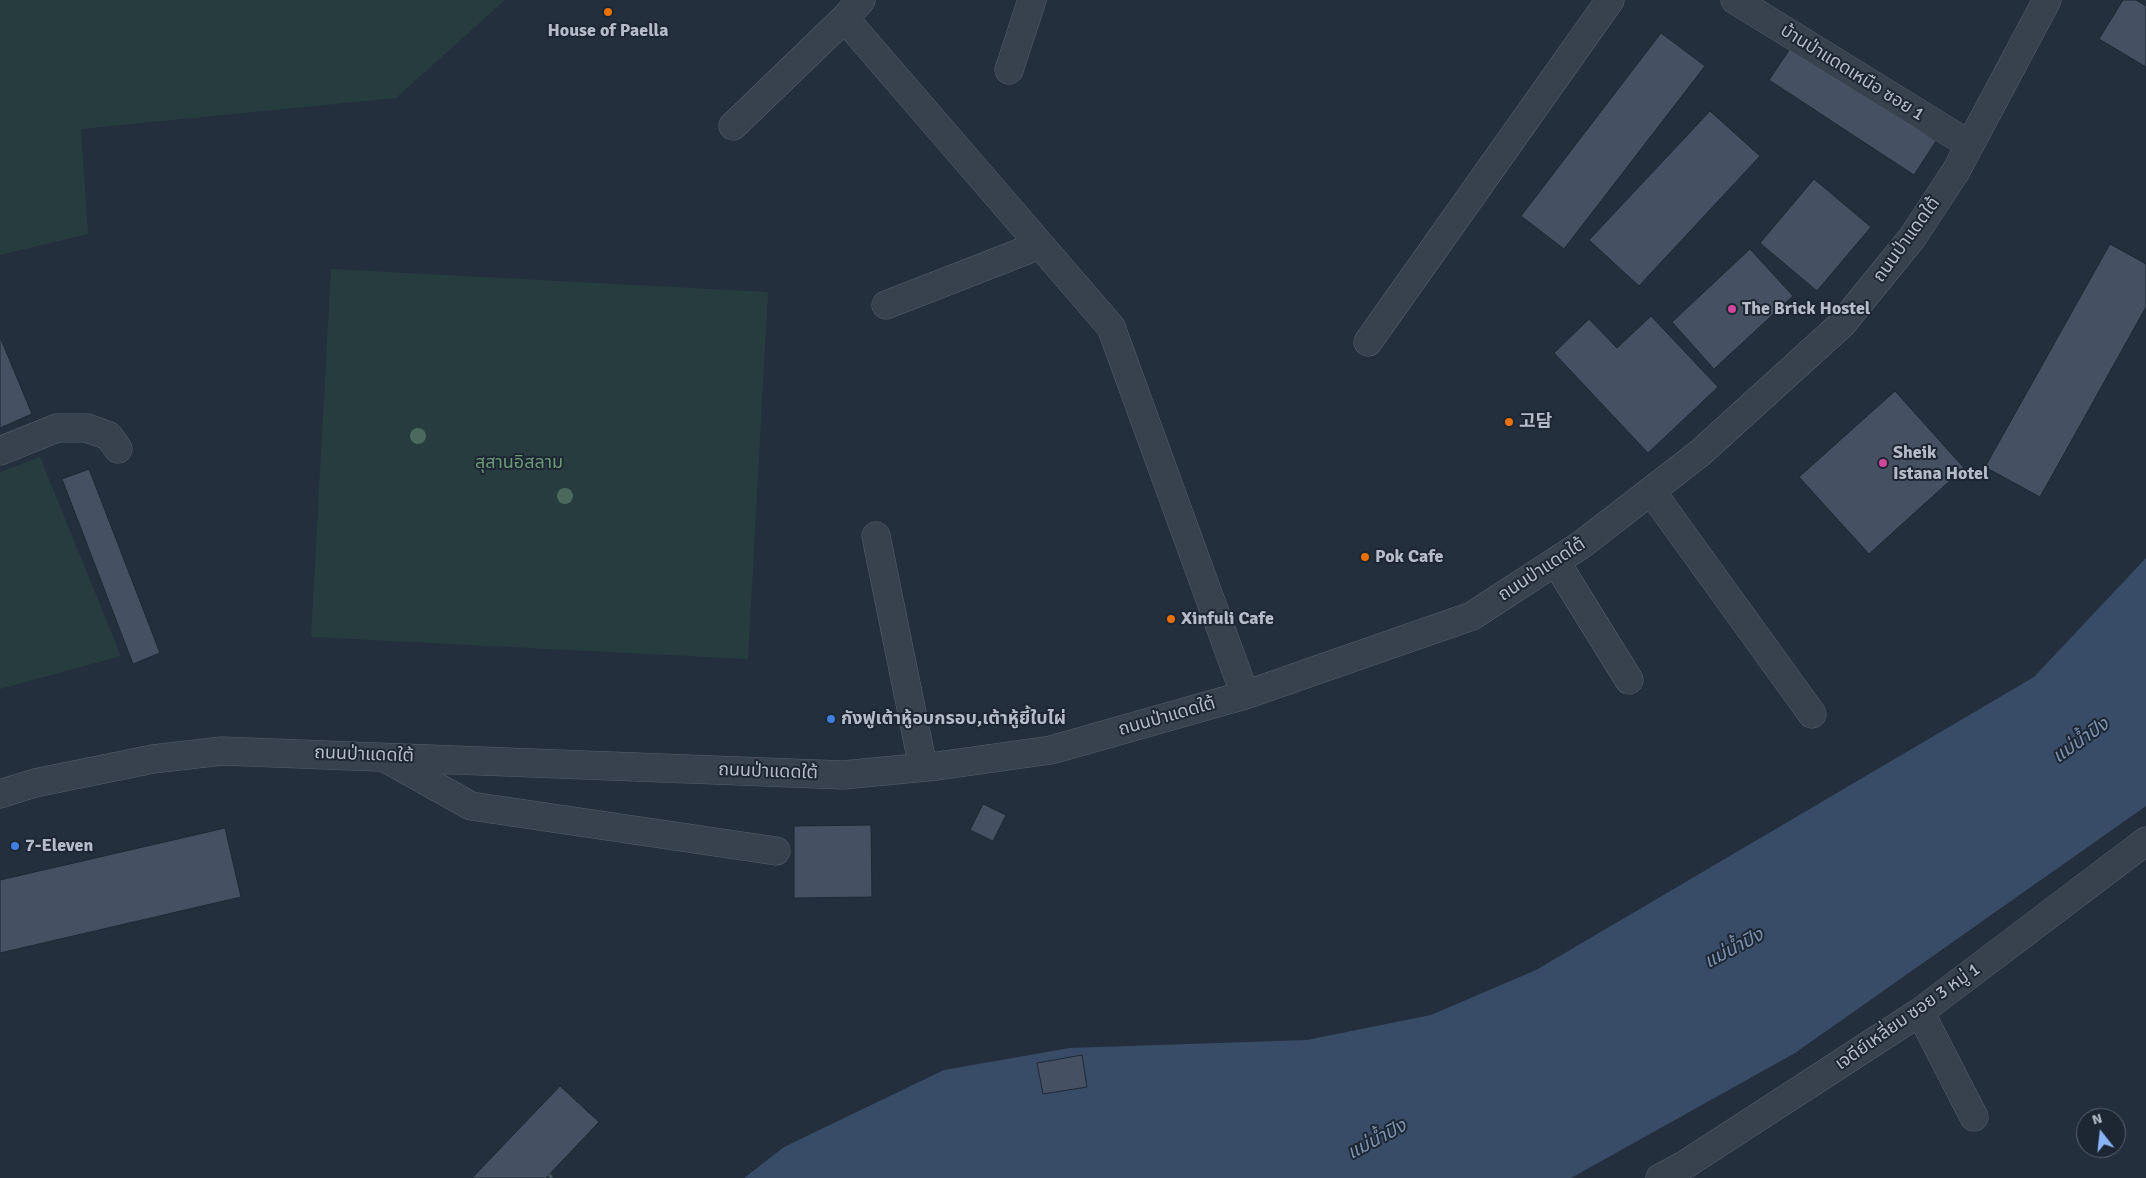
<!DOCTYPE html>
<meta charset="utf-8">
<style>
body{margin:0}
#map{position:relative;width:2146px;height:1178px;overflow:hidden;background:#242f3e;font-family:Signika,sans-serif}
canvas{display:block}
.north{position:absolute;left:2076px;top:1108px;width:50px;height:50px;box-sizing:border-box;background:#1d2633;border:1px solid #59626f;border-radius:50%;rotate:344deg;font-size:14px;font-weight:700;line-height:20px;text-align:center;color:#b4bcc9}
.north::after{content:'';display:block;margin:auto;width:18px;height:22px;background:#8ab4f8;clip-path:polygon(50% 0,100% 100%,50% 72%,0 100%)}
</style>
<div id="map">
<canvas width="2146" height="1178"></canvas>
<div class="north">N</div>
</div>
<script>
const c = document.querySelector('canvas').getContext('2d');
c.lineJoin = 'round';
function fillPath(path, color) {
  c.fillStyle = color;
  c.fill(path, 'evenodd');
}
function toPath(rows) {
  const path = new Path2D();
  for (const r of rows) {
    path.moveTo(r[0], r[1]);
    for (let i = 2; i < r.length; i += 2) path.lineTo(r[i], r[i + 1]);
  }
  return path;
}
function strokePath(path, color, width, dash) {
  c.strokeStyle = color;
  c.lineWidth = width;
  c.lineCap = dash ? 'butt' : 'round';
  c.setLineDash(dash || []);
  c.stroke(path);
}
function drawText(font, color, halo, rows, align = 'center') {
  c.font = font + ' Signika,"Noto Sans KR","Noto Sans Thai",sans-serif';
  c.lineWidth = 4;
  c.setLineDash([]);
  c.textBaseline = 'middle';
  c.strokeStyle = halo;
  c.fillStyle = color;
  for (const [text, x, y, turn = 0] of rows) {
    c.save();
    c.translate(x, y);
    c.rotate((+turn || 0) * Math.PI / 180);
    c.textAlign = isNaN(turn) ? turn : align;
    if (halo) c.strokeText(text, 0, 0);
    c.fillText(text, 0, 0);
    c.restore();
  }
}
const green = toPath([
 [0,0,505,0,396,98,81,129,88,234,0,255],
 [331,269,768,292,748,659,311,637],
 [40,457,121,656,0,689,0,472]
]);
const water = toPath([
 [2146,558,2146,806,1795,1053,1571,1178,744,1178,784,1147,944,1070,1070,1048,1307,1040,1431,1015,1536,970,2034,677]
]);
const building = toPath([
 [2123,0,2136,0,2146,6,2146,67,2099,39,2123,0],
 [1661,33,1705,66,1564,249,1521,216,1661,33],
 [1792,46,1936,141,1914,175,1769,80,1792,46],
 [1710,111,1760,156,1639,286,1589,240,1710,111],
 [1814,179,1871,227,1817,291,1760,243,1814,179],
 [2110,244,2146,264,2146,307,2040,497,1985,467,2110,244],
 [1750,249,1793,296,1714,369,1672,322,1750,249],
 [1651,316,1718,387,1648,453,1554,353,1589,319,1617,348,1651,316],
 [0,337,32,414,0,428,0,337],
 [1895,391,1964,468,1869,554,1799,477,1895,391],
 [89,469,160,653,133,664,62,479,89,469],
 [983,804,1006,815,993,841,970,830,983,804],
 [871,825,872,897,794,898,794,826,871,825],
 [225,828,241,897,0,953,0,880,225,828],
 [1082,1055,1087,1087,1043,1094,1037,1063,1082,1055],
 [560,1086,599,1122,546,1178,472,1178,560,1086]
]);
const path = toPath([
 [549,1175,553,1178]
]);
const minor = toPath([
 [861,0,845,18,853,28,1111,327,1245,695],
 [1735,0,1970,145],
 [1009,70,1032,0],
 [733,126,845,18],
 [886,305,1040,245],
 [1368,342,1610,0],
 [0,451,57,428,87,428,109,436,118,449],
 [1651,491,1812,714],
 [876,536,923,767],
 [1556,562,1629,680],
 [387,759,471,806,776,851],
 [0,794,35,783,153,759,222,751,843,775,937,766,1051,750,1245,695,1472,616,1581,545,1700,453,1842,324,1912,238,1956,171,2047,0],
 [1920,1012,1974,1117],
 [1660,1178,1686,1164,1920,1012,2146,841]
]);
const trees = [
 [418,436],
 [565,496]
];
const markers = [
 [608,12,5,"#e8710a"],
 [1732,309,5,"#d1479c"],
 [1509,422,5,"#e8710a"],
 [1883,463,5,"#d1479c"],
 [1365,557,5,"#e8710a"],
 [1171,619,5,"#e8710a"],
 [831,719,5,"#3f7fe0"],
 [15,846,5,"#3f7fe0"]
];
const poiNames = [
 ["House of Paella",608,31,"center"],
 ["The Brick Hostel",1742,309],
 ["고담",1519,422],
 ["Sheik",1893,453],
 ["Istana Hotel",1893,474],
 ["Pok Cafe",1375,557],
 ["Xinfuli Cafe",1181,619],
 ["กังฟูเต้าหู้อบกรอบ,เต้าหู้ยี้ใบไผ่",841,719],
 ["7-Eleven",25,846]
];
const streetNames = [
 ["บ้านป่าแดดเหนือ ซอย 1",1852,73,32],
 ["ถนนป่าแดดใต้",1907,240,-54],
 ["ถนนป่าแดดใต้",1542,570,-33],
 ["ถนนป่าแดดใต้",1167,717,-16],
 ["ถนนป่าแดดใต้",364,755,2],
 ["ถนนป่าแดดใต้",768,772,2],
 ["เจดีย์เหลี่ยม ซอย 3 หมู่ 1",1908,1017,-35]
];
const parkNames = [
 ["สุสานอิสลาม",519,463]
];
const waterNames = [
 ["แม่น้ำปิง",2081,741,-35],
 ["แม่น้ำปิง",1734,949,-28],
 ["แม่น้ำปิง",1377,1140,-28]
];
fillPath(green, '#263c3f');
fillPath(water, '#394c67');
fillPath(building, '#455162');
strokePath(building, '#1f2835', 1);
strokePath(minor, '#565f6c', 29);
strokePath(path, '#44595c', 3, [4, 4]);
strokePath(minor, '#38414e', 28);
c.fillStyle = '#4b6a5d';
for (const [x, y] of trees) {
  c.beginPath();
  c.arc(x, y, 8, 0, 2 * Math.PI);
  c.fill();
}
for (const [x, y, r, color] of markers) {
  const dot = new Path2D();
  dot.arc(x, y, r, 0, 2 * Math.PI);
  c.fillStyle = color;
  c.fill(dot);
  strokePath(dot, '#1d2633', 2);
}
drawText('bold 18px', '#b4bcc9', '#1d2633', poiNames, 'left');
drawText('18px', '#b4bcc9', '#1d2633', streetNames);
drawText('18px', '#6b9a76', '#1d2633', parkNames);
drawText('italic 19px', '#7c92b1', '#1d2633', waterNames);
</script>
